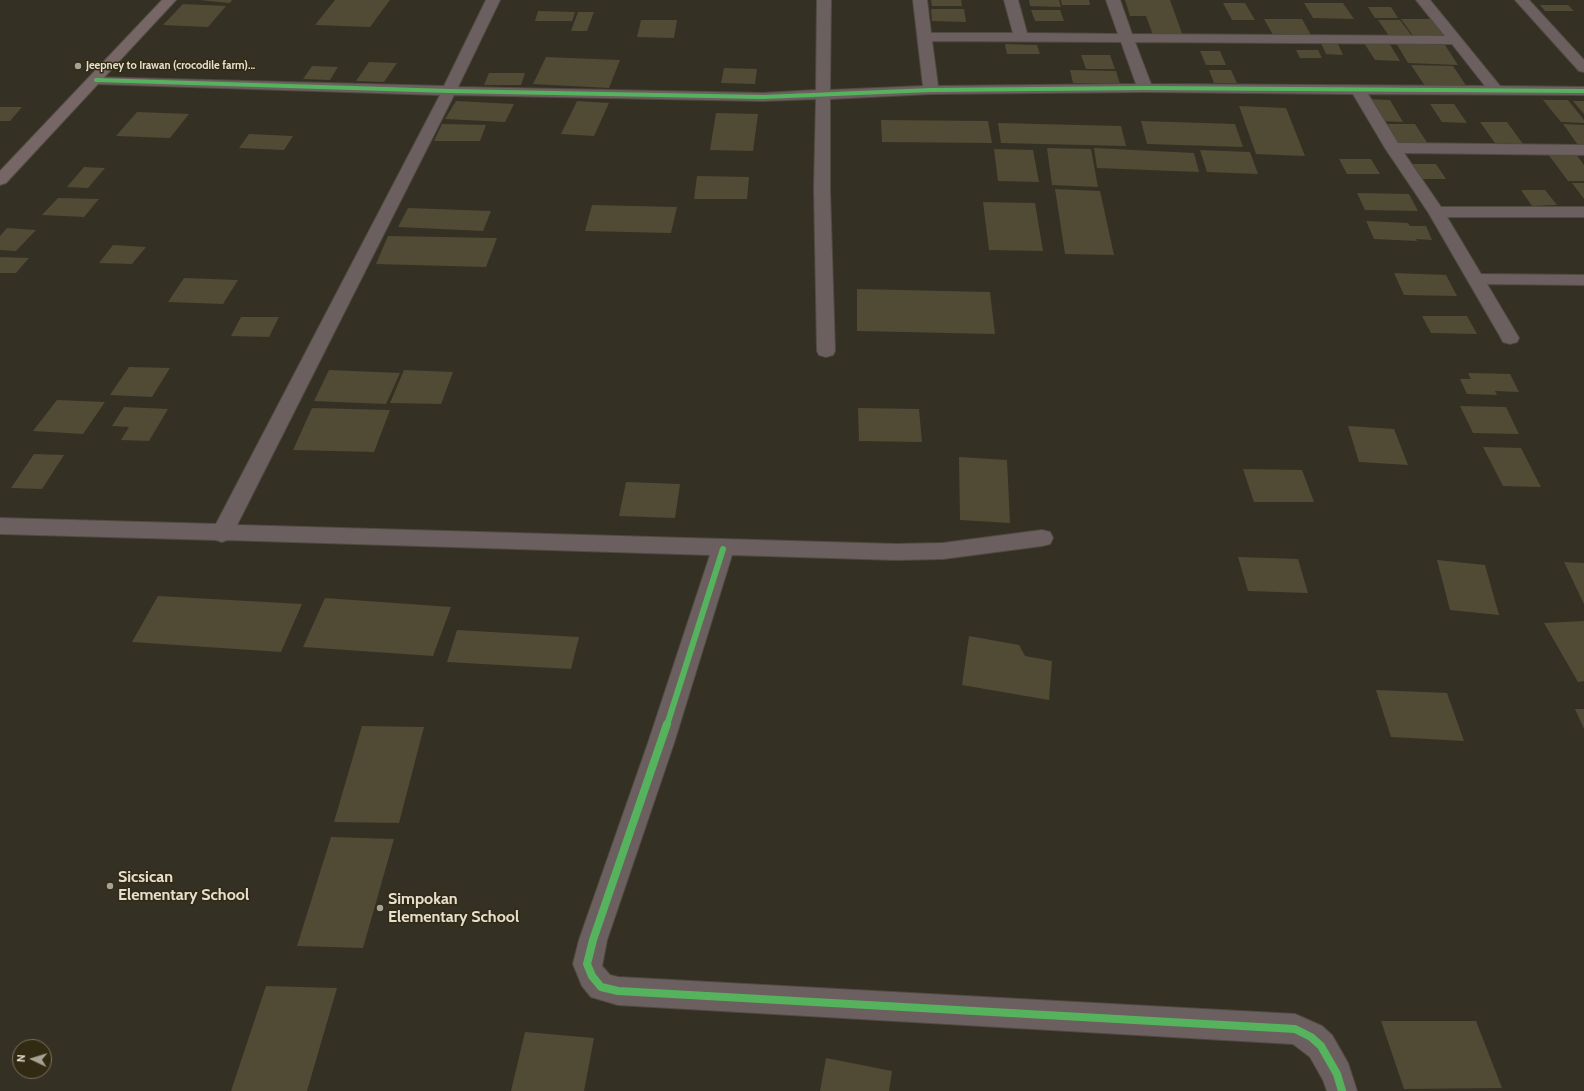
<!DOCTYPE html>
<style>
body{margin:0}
#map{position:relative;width:1584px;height:1091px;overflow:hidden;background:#353024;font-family:Cabin,sans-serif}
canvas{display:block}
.north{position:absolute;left:12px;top:1039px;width:40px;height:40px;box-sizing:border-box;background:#322a12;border:1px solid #7a725e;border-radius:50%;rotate:274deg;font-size:11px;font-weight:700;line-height:16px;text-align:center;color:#e5dfd1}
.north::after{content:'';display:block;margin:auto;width:14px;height:18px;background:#a7a294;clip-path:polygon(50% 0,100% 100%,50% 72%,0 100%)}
</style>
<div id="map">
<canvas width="1584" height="1091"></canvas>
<div class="north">N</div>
</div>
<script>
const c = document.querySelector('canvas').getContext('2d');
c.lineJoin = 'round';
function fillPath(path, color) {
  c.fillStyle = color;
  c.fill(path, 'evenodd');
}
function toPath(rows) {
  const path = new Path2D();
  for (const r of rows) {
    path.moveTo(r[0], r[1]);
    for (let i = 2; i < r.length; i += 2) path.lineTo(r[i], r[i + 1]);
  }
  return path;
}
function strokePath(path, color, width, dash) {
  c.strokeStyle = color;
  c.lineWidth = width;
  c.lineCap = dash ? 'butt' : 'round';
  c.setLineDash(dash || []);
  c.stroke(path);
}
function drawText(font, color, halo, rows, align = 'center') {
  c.font = font + ' Cabin,sans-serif';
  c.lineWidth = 3;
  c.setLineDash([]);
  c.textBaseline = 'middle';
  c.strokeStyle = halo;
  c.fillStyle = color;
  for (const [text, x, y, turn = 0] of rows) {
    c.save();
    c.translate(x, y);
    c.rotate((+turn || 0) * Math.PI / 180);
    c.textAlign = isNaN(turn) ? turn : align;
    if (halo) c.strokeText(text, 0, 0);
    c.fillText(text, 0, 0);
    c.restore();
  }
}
const building = toPath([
 [199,0,232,0,230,3],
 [335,0,390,0,370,27,315,25],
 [931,0,961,0,962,6,932,6],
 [1029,0,1059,0,1061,7,1030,6],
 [1061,0,1089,0,1090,5,1062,5],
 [1125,0,1170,0,1183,36,1153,35,1146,16,1130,16],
 [1223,3,1245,3,1255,20,1232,20],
 [1304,3,1343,3,1354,19,1313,18],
 [183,4,226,6,208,27,163,25],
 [1540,5,1568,5,1574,11,1545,11],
 [1368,7,1391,7,1398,18,1375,18],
 [931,9,964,9,966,22,932,21],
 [1031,10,1060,10,1064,21,1035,21],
 [538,11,575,12,572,21,535,21],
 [578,12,594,12,587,31,571,31],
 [1264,19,1302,19,1311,35,1273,35],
 [1401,19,1432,19,1445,37,1414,37],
 [641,20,677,20,674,38,637,37],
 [1378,20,1400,20,1412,36,1389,36],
 [1321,43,1338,44,1343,55,1326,54],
 [1364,43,1389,43,1400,61,1375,60],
 [1396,43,1445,45,1458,65,1408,63],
 [1005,44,1037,45,1040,54,1007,54],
 [1296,50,1318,50,1322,58,1300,58],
 [1200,51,1220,51,1226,65,1206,65],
 [1081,55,1110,55,1115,69,1086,69],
 [546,57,620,60,609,88,533,84],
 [369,62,397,63,384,82,356,81],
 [1411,65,1453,66,1467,87,1425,86],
 [312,66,338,67,330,80,303,79],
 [724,68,757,69,755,84,721,83],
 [1070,70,1116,71,1120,84,1073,83],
 [1209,70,1231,70,1237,83,1214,83],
 [489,73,525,73,521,85,484,85],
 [1368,99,1390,100,1403,122,1381,121],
 [1543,100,1568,100,1584,120,1584,123,1561,122],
 [456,101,514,104,505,122,445,119],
 [577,101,609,103,594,136,561,134],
 [1573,101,1584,101,1584,114],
 [1430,104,1454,104,1467,123,1442,122],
 [1239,106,1286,108,1305,156,1256,154],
 [0,107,22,107,10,121,0,121],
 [137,112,189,114,170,138,116,136],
 [716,113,758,114,753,151,710,150],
 [881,120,988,121,992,143,882,142],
 [1141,121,1235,124,1243,147,1147,144],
 [1480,122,1507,122,1523,144,1495,143],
 [998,123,1121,126,1126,146,1001,143],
 [442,124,486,125,480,141,434,141],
 [1381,124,1415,124,1428,144,1393,144],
 [1563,124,1584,125,1584,145,1578,145],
 [249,134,293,136,284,150,239,148],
 [1047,148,1091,149,1098,187,1052,185],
 [1094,148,1194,153,1199,172,1097,168],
 [994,149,1033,150,1039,182,998,181],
 [1200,150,1250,152,1258,174,1207,172],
 [1548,154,1576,154,1584,165,1584,181,1568,181],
 [1339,159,1371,159,1380,174,1347,174],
 [1409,164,1436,164,1446,179,1418,179],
 [84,167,105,168,88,188,67,187],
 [697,176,749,177,747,199,694,199],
 [1572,183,1584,183,1584,199],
 [1055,189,1100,191,1114,255,1065,254],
 [1521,190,1545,190,1557,205,1532,206],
 [1357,193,1409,194,1418,211,1365,210],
 [58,198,99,199,84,217,42,215],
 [983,202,1035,203,1043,251,989,250],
 [592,205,677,207,671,233,585,231],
 [408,208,491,211,483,231,398,227],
 [1366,221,1408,223,1410,226,1426,226,1432,240,1416,239,1417,241,1374,239],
 [7,228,36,230,16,251,0,250,0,236],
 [388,236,497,238,486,267,376,264],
 [113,245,146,247,132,264,99,263],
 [0,257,29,258,16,273,0,273],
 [1394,273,1446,275,1457,296,1404,295],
 [184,278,238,280,223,304,168,302],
 [857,289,990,292,995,334,857,331],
 [1422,316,1467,316,1477,334,1431,333],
 [241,317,279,317,269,337,231,336],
 [129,367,170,368,152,397,110,395],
 [329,370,400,373,386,404,314,401],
 [404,370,453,372,441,404,390,403],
 [1468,373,1510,374,1519,392,1495,391,1497,395,1467,394,1460,379,1471,379],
 [57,400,105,402,83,434,33,431],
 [1460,406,1506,407,1519,434,1473,433],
 [124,407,168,409,149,441,121,440,129,427,112,426],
 [312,408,390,410,374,452,293,450],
 [858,408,919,409,922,442,859,441],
 [1348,426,1394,429,1408,465,1359,462],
 [1483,447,1521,448,1541,487,1503,486],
 [34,454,64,455,42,489,11,488],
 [959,457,1007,460,1010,523,960,520],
 [1243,469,1302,470,1314,502,1254,502],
 [626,482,680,484,675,518,619,516],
 [1238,557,1298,559,1308,593,1248,591],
 [1437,560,1485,565,1499,615,1450,610],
 [1564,562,1584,563,1584,604],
 [158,596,302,604,281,652,132,642],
 [325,598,451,607,433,656,303,647],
 [1584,621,1584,681,1578,682,1544,623],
 [457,630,579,637,571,669,447,662],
 [969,636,1019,645,1025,656,1052,661,1049,700,962,685],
 [1376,690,1447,693,1464,741,1391,737],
 [1575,709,1584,709,1584,729],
 [362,726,424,727,399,823,334,822],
 [331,837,394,839,363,948,297,946],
 [266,986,337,988,307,1091,231,1091],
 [1381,1021,1476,1021,1502,1088,1404,1089],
 [525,1032,594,1038,584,1091,511,1091],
 [826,1058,892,1071,889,1091,820,1091]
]);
const street = toPath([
 [486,0,500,0,458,87,763,93,816,90,817,0,831,0,830,90,923,86,913,0,927,0,931,33,1013,33,1004,0,1018,0,1027,33,1118,34,1106,0,1120,0,1132,34,1445,36,1416,0,1430,0,1500,86,1584,87,1584,95,1368,94,1398,143,1584,145,1584,155,1404,153,1441,207,1584,207,1584,217,1447,217,1481,274,1584,275,1584,285,1487,284,1519,338,1517,342,1510,344,1503,342,1501,338,1428,212,1385,148,1353,94,1145,92,931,94,830,99,830,189,835,351,833,355,826,357,819,355,817,351,814,189,816,99,763,101,454,95,237,525,896,544,943,543,1042,530,1050,532,1053,538,1050,544,1042,546,943,559,896,560,732,555,674,743,607,940,602,966,610,975,618,977,1295,1014,1322,1026,1332,1035,1348,1063,1357,1091,1327,1091,1323,1080,1310,1057,1293,1044,618,1005,591,997,582,986,573,964,579,940,648,743,710,555,227,540,222,542,216,540,0,534,0,518,216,524,440,95,96,84,91,83,89,80,91,77,444,86,486,0],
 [932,41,1121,42,1136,84,938,86,932,41],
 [1135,42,1452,44,1485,86,1151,84,1135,42],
 [1515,0,1529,0,1584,60,1584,72,1579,71,1515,0]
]);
const primary = toPath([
 [162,0,176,0,6,183,0,185,0,171,162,0]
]);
const cyclewayFar2 = toPath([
 [96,80,449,91,763,97,931,90,1145,88,1584,91]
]);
const cyclewayFar1 = toPath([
 [667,725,723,549]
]);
const cycleway = toPath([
 [667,724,593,940,587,964,592,976,601,987,618,991,1295,1029,1311,1037,1321,1046,1337,1074,1342,1091]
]);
const markers = [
 [78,66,4,"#a7a294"],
 [110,886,4,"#a7a294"],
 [380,908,4,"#a7a294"]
];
const farPoinames = [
 ["Jeepney to Irawan (crocodile farm)...",86,66]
];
const nearPoinames = [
 ["Sicsican",118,877],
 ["Elementary School",118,895],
 ["Simpokan",388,899],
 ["Elementary School",388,917]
];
fillPath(building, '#514a35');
strokePath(street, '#4f4b41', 2);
strokePath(primary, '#4f4b41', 2);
fillPath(street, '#6c5f60');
fillPath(primary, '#766665');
strokePath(cyclewayFar2, '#56b35d', 4);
strokePath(cyclewayFar1, '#56b35d', 6);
strokePath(cycleway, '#56b35d', 8);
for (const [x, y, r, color] of markers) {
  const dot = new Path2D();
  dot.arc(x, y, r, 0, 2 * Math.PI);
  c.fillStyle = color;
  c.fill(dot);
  strokePath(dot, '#322a12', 1.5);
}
drawText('bold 11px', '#e5dfd1', '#322a12', farPoinames, 'left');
drawText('bold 16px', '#e5dfd1', '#322a12', nearPoinames, 'left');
</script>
